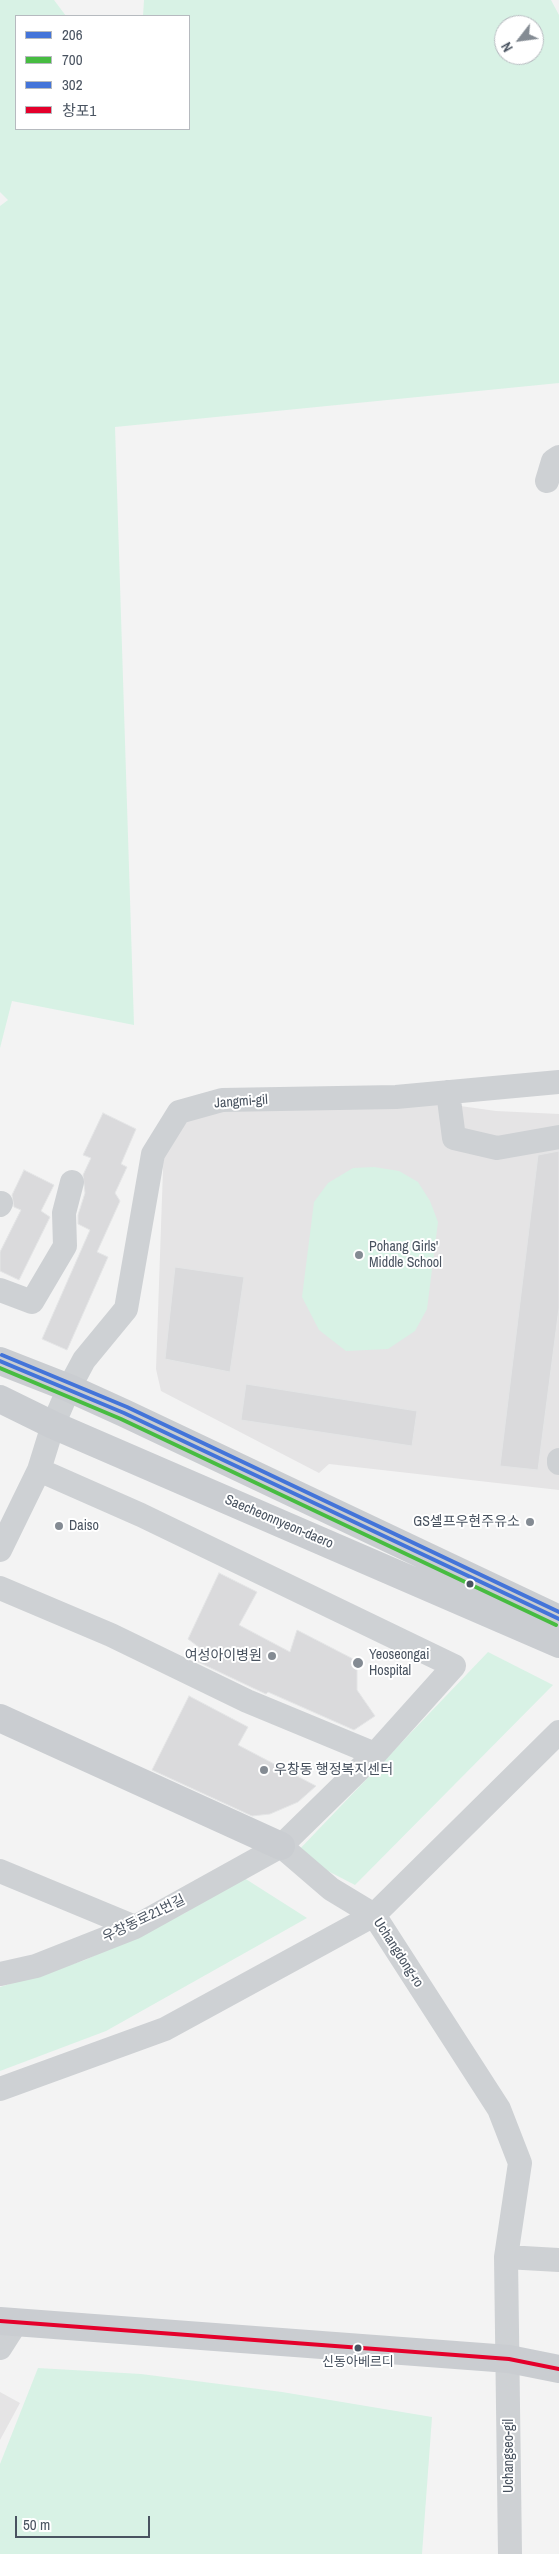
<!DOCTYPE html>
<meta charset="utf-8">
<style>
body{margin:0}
#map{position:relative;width:559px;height:2554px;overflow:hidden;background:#f3f3f3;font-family:"Archivo Narrow","Noto Sans KR",sans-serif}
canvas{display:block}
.legend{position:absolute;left:15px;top:15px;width:175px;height:115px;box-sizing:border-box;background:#fff;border:1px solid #b6babf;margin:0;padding:6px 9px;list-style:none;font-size:15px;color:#495360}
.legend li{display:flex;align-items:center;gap:10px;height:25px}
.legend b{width:25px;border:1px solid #b6babf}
.north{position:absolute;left:494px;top:15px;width:50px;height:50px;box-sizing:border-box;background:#fff;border:1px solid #b6babf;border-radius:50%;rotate:240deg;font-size:14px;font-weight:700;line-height:20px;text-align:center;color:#495360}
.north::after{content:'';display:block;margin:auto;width:18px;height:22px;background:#848b93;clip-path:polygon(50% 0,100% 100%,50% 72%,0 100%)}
.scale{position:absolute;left:15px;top:2516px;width:135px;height:22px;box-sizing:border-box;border:2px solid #495360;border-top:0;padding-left:6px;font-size:15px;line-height:18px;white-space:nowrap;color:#495360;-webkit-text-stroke:4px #fff;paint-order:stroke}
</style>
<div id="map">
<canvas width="559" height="2554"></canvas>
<ul class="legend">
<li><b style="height:6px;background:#4374d9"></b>206</li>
<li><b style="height:6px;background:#47bc41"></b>700</li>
<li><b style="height:6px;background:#4374d9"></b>302</li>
<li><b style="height:6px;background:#e4002b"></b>창포1</li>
</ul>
<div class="north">N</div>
<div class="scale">50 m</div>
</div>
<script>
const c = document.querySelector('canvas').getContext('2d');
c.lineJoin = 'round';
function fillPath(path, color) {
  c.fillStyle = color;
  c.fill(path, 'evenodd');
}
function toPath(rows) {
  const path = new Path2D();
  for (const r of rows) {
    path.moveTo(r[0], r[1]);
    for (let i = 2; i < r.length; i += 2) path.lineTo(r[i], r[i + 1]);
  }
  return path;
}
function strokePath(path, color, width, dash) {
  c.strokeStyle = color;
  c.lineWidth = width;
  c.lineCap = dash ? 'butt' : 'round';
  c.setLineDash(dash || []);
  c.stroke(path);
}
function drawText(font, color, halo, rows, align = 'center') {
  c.font = font + ' "Archivo Narrow","Noto Sans KR",sans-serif';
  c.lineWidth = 4;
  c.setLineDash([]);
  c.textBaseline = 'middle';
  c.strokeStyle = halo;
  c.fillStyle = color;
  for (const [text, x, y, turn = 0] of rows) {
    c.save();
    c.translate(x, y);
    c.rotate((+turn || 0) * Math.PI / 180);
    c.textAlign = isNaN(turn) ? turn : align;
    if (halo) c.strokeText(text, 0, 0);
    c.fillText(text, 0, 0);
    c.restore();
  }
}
const education = toPath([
 [396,1097,496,1111,559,1114,559,1490,329,1464,319,1473,161,1391,156,1369,164,1141,179,1112],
 [0,2392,20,2403,0,2440]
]);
const green = toPath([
 [0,0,54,0,66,16,16,16,16,129,189,129,189,16,143,16,144,0,551,0,559,15,559,383,115,427,134,1025,12,1001,0,1048,0,206,8,200,0,192],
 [504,25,534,25,534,55,504,55],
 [374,1167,399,1171,418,1182,430,1201,438,1222,427,1309,415,1331,388,1349,346,1351,319,1330,302,1297,314,1202,328,1183,353,1168],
 [488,1652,553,1685,355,1885,295,1854],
 [241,1876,307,1918,106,2031,0,2071,0,1987,85,1960,185,1913],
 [38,2368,141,2374,282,2392,432,2417,422,2554,0,2554,0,2464]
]);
const building = toPath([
 [103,1113,136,1129,121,1164,127,1167,115,1193,120,1201,97,1252,108,1257,67,1350,42,1339,90,1230,78,1224,78,1215,85,1193,83,1175,91,1158,83,1155,103,1113],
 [559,1151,559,1308,538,1470,500,1466,538,1155,559,1151],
 [24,1170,54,1185,41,1211,50,1217,19,1280,0,1271,0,1252,21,1210,14,1207,12,1195,24,1170],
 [175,1267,244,1277,230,1372,165,1359,175,1267],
 [246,1384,417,1411,412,1446,241,1420,246,1384],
 [219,1573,257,1592,239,1625,290,1652,297,1630,357,1661,357,1690,375,1716,354,1730,268,1692,266,1694,253,1688,194,1660,200,1648,188,1639,219,1573],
 [189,1696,248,1727,238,1745,316,1786,298,1802,270,1814,252,1816,152,1770,189,1696]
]);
const minor = toPath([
 [547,481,553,461,559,457],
 [448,1092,454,1138,497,1148,559,1137],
 [0,1205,1,1203],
 [0,1290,32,1302,65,1246,64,1213,72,1182],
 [559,1463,559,1460],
 [0,1550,39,1470,53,1425,69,1388,84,1360,126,1309,153,1154,179,1112,222,1100,396,1097,559,1082],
 [0,1588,111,1635,247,1701,375,1754],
 [281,1846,331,1889,374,1915,499,2109,520,2163,506,2257,510,2554],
 [0,1871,135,1927],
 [0,1974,36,1966,135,1927,281,1846,375,1754,454,1666,141,1515,39,1470],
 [0,2089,165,2029,374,1915,559,1732],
 [506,2257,559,2260],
 [0,2348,16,2323]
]);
const major = toPath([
 [0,1361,69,1388,124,1413,559,1619],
 [0,1399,53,1425,559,1644],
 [0,1718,281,1846],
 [0,2321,509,2359,559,2369]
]);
const bus1 = toPath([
 [0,1361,124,1413,559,1619]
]);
const bus2 = toPath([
 [0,1368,121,1419,556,1625]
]);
const bus3 = toPath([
 [2,1355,127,1407,559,1612]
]);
const bus4 = toPath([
 [0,2321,509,2359,559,2369]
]);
const markers = [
 [359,1255,5,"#848b93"],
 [530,1522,5,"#848b93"],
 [59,1526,5,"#848b93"],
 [470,1584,4.5,"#495360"],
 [272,1656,5,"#848b93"],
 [358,1663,6,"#848b93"],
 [264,1770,5,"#848b93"],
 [358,2348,4.5,"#495360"]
];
const busNames = [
 ["신동아베르디",358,2363]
];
const streetNames = [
 ["Jangmi-gil",241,1102,-4],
 ["Saecheonnyeon-daero",279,1522,23],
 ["우창동로21번길",144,1919,-26],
 ["Uchangdong-ro",398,1953,57],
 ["Uchangseo-gil",509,2456,-90]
];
const poiNames = [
 ["Pohang Girls'",369,1247],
 ["Middle School",369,1263],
 ["GS셀프우현주유소",520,1522,"right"],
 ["Daiso",69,1526],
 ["Yeoseongai",369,1655],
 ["Hospital",369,1671],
 ["여성아이병원",262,1656,"right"],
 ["우창동 행정복지센터",274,1770]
];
fillPath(education, '#e5e4e5');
fillPath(green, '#d8f2e5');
fillPath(building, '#dadadc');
strokePath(building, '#e4e5e6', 1);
strokePath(minor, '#ced1d4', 24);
strokePath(major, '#cacdd1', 28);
strokePath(bus1, '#4374d9', 4);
strokePath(bus2, '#47bc41', 4);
strokePath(bus3, '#4374d9', 4);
strokePath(bus4, '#e4002b', 4);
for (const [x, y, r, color] of markers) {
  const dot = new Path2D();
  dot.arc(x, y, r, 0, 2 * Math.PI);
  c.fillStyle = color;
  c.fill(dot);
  strokePath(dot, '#fff', 2);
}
drawText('13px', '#495360', '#fff', busNames);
drawText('14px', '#495360', '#fff', streetNames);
drawText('14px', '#495360', '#fff', poiNames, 'left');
</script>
